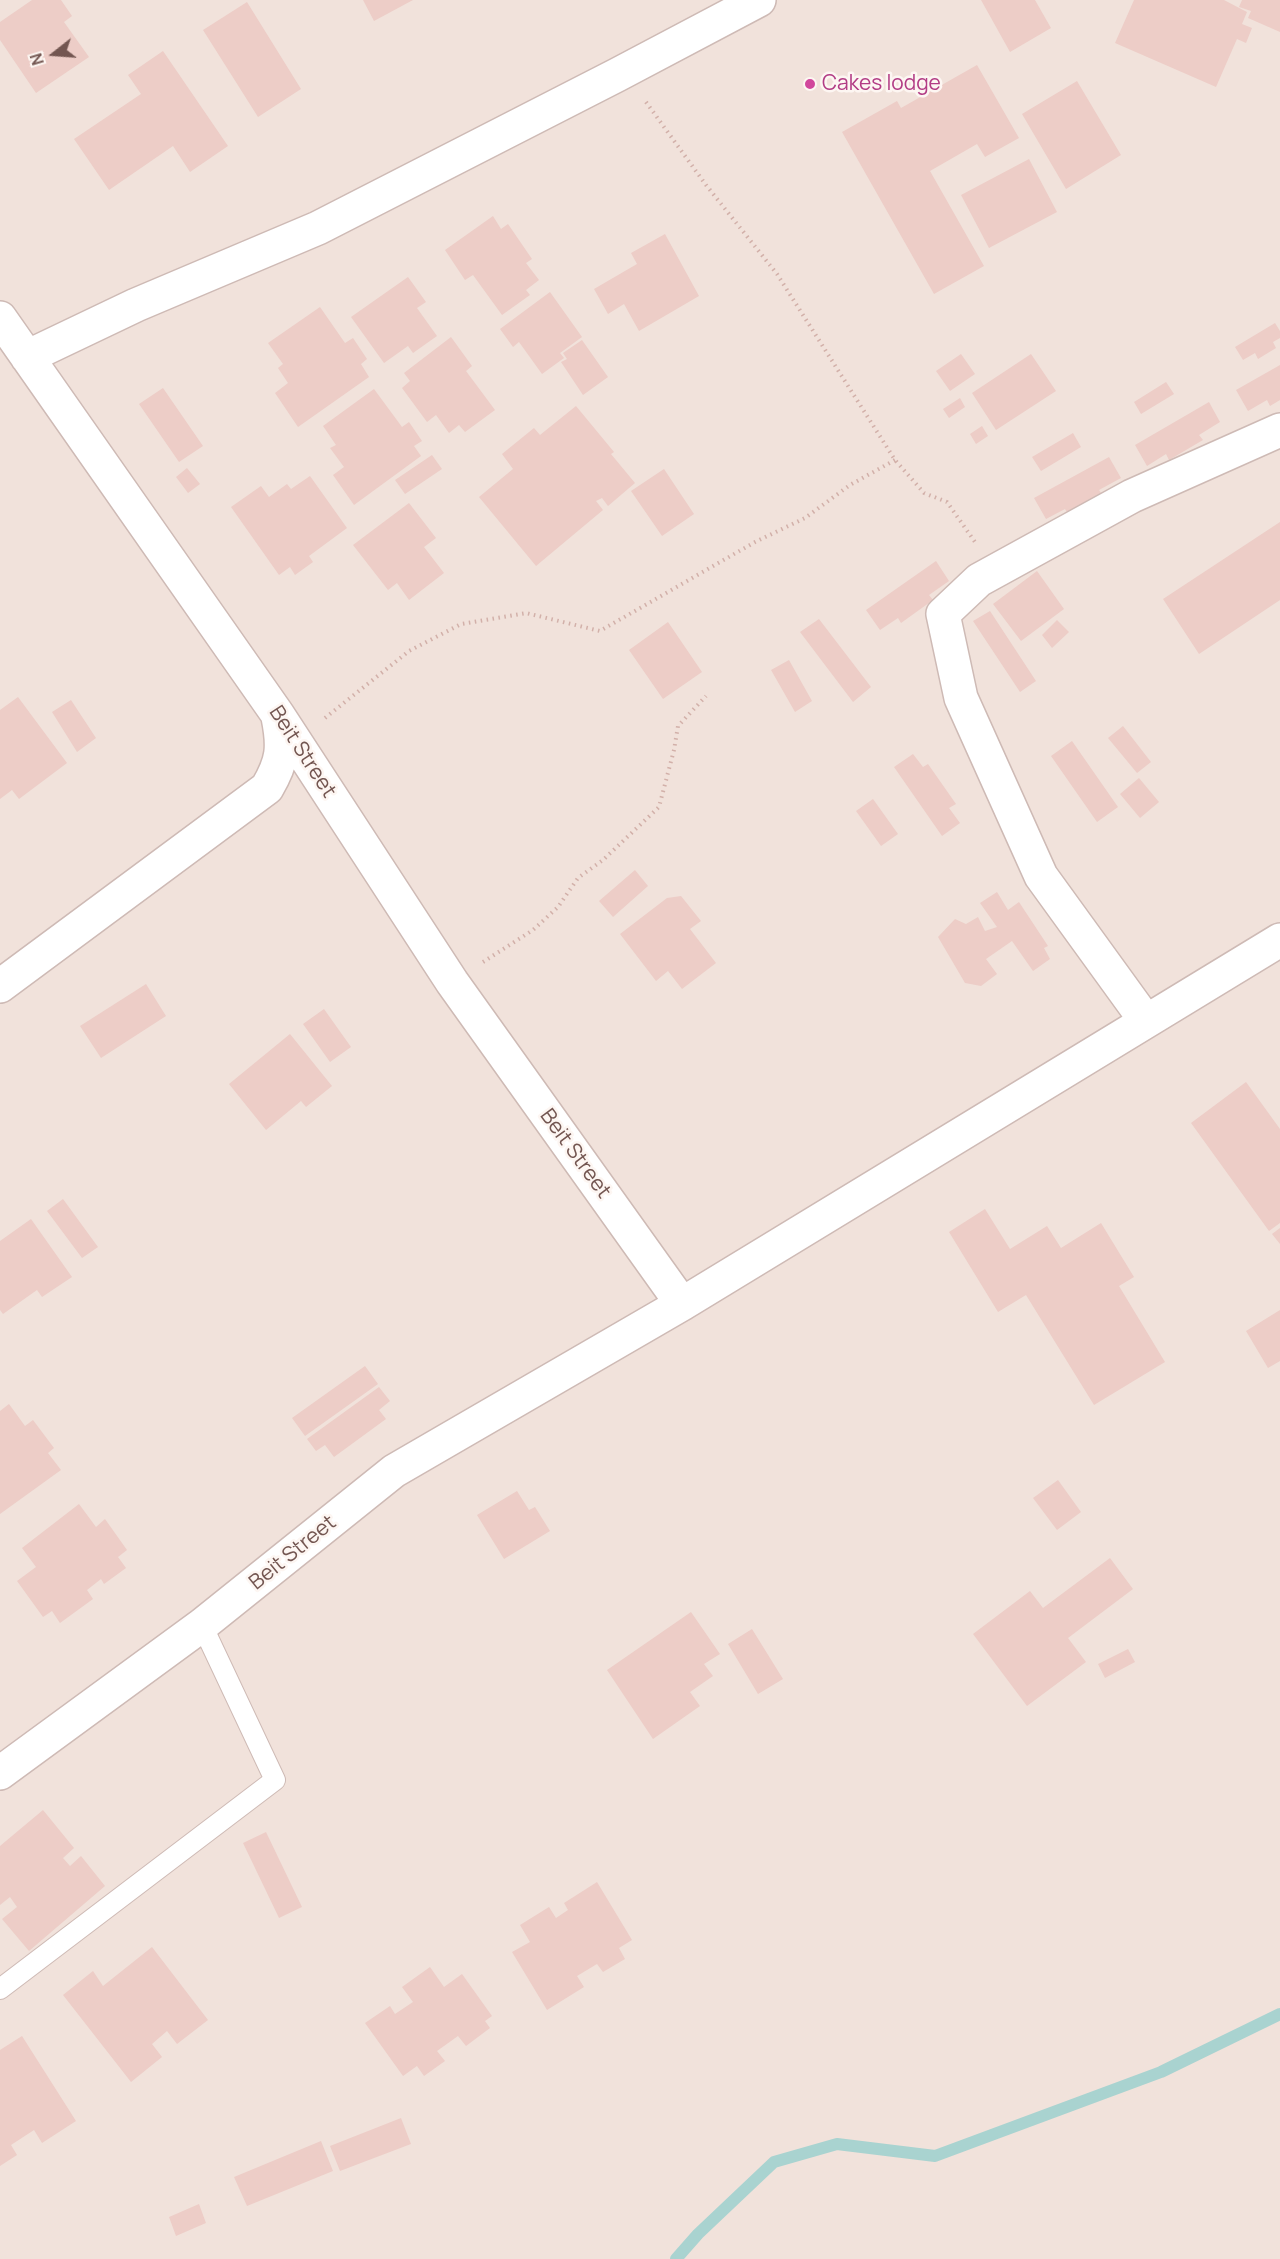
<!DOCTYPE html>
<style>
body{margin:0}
#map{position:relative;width:1280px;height:2259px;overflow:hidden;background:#faf1ec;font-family:Manrope,sans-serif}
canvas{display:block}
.north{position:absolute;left:24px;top:24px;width:60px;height:60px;-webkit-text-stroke:4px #fdf6f2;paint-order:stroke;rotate:253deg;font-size:16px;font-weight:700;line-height:24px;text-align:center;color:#735651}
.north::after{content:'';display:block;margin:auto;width:21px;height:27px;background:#735651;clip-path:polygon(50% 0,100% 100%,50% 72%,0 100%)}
</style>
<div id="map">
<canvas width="1280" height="2259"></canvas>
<div class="north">N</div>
</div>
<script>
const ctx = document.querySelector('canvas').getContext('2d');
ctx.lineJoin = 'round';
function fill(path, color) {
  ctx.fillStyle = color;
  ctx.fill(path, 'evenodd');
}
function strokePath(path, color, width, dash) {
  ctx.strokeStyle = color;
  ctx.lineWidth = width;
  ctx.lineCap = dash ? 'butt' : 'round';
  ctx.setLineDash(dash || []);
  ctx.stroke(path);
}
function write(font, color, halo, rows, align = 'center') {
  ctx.font = font + ' Manrope,sans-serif';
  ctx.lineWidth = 5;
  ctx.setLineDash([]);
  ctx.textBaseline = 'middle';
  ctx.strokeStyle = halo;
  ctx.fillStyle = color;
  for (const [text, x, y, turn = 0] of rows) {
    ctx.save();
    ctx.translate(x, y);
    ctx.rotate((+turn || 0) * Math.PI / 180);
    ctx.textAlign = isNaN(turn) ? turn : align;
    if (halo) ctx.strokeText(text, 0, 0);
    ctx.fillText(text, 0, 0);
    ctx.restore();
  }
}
const residential = new Path2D(`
 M0,0H1280V2259H0Z`);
const stream = new Path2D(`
 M676,2259L698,2234L774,2162L837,2144L935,2156L1161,2072L1280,2014`);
const building = new Path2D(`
 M32,0H61L72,16L64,22L89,57L36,93L0,40V22Z
 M363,0H413L374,21Z
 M981,0H1035L1051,28L1010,52Z
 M1134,0H1224L1247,12L1242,24L1252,28L1246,43L1237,39L1216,87L1115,43Z
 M1242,0H1280V32L1248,18L1251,11L1239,7Z
 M247,2L301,89L258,117L203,30Z
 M163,51L228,146L190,172L173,146L109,190L74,139L141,94L128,75Z
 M977,65L1019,138L985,157L977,144L930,171L984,266L934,294L842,132L897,101L901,108Z
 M1077,81L1121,155L1066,189L1022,114Z
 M1029,159L1057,212L989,248L961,195Z
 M493,216L501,229L508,224L532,259L526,263L539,280L526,290L530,295L502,315L473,275L465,280L445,250Z
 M665,234L699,296L639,331L624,304L608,314L594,289L637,264L631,253Z
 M408,277L426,302L417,308L437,336L413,353L408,346L384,363L351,317Z
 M550,292L582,337L560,353L564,358L542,374L519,342L513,347L500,329Z
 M320,307L345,343L353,338L367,359L361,364L369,377L298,427L275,393L288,383L278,368L283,364L268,343Z
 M1275,323L1280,331V338L1273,342L1276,348L1258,359L1255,353L1243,360L1235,347Z
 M451,337L472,366L466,371L495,410L465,432L459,425L449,433L436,415L427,422L402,388L410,381L404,373Z
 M582,340L608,377L583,395L561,362L567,359L563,353Z
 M961,354L975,374L950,391L936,371Z
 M1031,354L1056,391L996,430L972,393Z
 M1280,365V400L1270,406L1267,400L1248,411L1236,390Z
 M1166,382L1174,394L1141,414L1134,402Z
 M163,388L203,446L179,462L139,404Z
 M374,389L402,427L409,422L422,441L414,446L421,456L354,505L333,475L344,467L330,448L336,445L323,426Z
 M960,398L965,407L949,418L943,409Z
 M1209,402L1220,422L1199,435L1203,440L1169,460L1166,454L1147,466L1135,445Z
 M576,406L614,452L611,454L635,483L608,506L602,498L596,501L603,510L536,566L479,497L513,469L502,454L534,428L540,435Z
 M982,426L988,436L976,444L970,434Z
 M1073,433L1081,447L1041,471L1032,457Z
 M432,455L442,469L405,494L395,480Z
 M1109,457L1121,478L1099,490L1103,496L1069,515L1065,509L1046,519L1034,498Z
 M187,468L200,484L188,493L176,477Z
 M664,469L694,514L662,536L631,491Z
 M310,476L347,528L309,556L313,562L295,575L290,567L279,575L231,507L261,486L269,497L287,484L291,489Z
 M409,503L436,538L424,547L444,573L409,600L397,583L388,590L353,545Z
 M1280,522V600L1199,654L1163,599Z
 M936,561L949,581L929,595L933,600L901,623L898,618L880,630L866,610Z
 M1037,571L1064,609L1021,641L993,604Z
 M990,611L1036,681L1020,692L973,621Z
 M819,619L871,687L853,702L800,632Z
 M1057,620L1069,632L1052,648L1042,635Z
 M668,622L702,672L663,699L629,650Z
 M789,660L812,701L795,712L771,670Z
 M18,697L67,763L19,799L12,790L0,799V710Z
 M71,700L96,738L77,752L52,712Z
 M1123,726L1151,762L1137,773L1108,738Z
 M1072,741L1118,807L1097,822L1051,756Z
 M913,754L923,767L928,764L956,804L949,808L960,823L942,836L894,767Z
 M1139,778L1159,802L1140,818L1120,794Z
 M873,799L898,834L881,846L856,811Z
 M635,870L648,886L613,917L599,901Z
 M997,892L1008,910L1019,902L1048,946L1044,948L1050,959L1033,971L1012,941L986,959L997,974L981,986L965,983L938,937L955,919L966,924L978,917L985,931L997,927L980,903Z
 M681,896L701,921L690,929L716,963L682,989L668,971L656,981L620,934L667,898Z
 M146,984L166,1016L101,1058L80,1026Z
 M324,1009L351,1047L330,1062L303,1024Z
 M290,1034L332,1086L306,1107L301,1101L266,1130L229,1084Z
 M1246,1082L1280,1129V1223L1269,1231L1191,1123Z
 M63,1199L98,1247L82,1258L47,1211Z
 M985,1209L1010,1249L1047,1226L1061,1248L1101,1223L1134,1277L1119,1286L1165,1362L1094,1405L1026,1295L998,1312L949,1232Z
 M31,1219L72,1277L42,1297L37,1290L3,1314L0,1310V1241Z
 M1280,1228V1244L1272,1234Z
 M1280,1310V1361L1268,1368L1246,1331Z
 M365,1366L378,1384L305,1436L292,1418Z
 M379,1387L390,1401L379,1410L386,1419L334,1457L325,1445L316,1451L307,1439Z
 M9,1404L25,1426L33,1420L54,1448L48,1453L61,1470L0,1514V1411Z
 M1058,1480L1081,1512L1057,1530L1033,1498Z
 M517,1491L529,1510L535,1507L550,1531L504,1559L477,1515Z
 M79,1504L96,1527L105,1519L127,1550L118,1557L126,1568L104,1584L101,1579L87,1590L93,1599L60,1623L52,1611L43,1617L17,1581L36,1567L22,1548Z
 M1110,1558L1133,1589L1068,1638L1086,1662L1027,1706L973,1634L1030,1591L1043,1608Z
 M691,1612L720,1654L704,1664L713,1676L690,1692L700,1706L653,1739L607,1670Z
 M752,1629L783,1679L758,1694L728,1644Z
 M1128,1649L1135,1662L1105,1678L1098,1664Z
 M43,1810L74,1848L63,1858L70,1866L81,1856L105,1886L29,1951L2,1919L17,1907L10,1897L0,1905V1846Z
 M266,1832L302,1907L279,1918L243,1843Z
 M597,1882L632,1940L619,1948L625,1959L603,1972L597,1964L577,1976L584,1987L547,2010L512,1952L530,1942L520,1925L549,1907L556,1918L568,1910L564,1903Z
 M152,1947L208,2020L177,2044L167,2031L152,2044L162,2057L131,2082L63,1995L93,1971L103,1986Z
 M430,1967L444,1987L462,1974L492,2016L485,2021L490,2028L466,2046L458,2036L437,2051L445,2061L424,2076L417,2066L403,2076L365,2023L390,2006L395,2014L413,2002L402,1987Z
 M22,2036L76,2121L42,2143L34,2130L11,2145L17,2155L0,2166V2050Z
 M401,2118L411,2144L340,2171L330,2146Z
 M321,2141L333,2171L247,2206L234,2177Z
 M199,2204L206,2223L176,2236L169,2217Z`);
const path = new Path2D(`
 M646,102L706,185L777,274L895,460L924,493L947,502L975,542
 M325,718L409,651L461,624L526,613L600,631L755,542L805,518L850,485L895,460
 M483,962L533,930L558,907L578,878L603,860L659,807L674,750L678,726L706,696`);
const lane = new Path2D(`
 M0,1989L275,1780L202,1625`);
const street = new Path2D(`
 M0,318L278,715L452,982L682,1304
 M27,357L136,305L318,228L617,75L759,0
 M0,986L267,788C283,761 284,747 278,717
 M1146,1021L1041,876L961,698L943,614L979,580L1132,496L1280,430
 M0,1773L202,1625L394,1471L682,1304L1280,940`);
const markers = [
 [810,84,6,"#d1479c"]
];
const hotelNames = [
 ["Cakes lodge",822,84]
];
const streetNames = [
 ["Beit Street",302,752,57],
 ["Beit Street",575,1154,54],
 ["Beit Street",293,1553,-39]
];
fill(residential, '#f1e2db');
strokePath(stream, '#a9d3d0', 12);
fill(building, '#edcdc7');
strokePath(lane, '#cebab5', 22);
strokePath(street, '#cebab5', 36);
strokePath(path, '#d2b0a9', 4, [1.5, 4.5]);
strokePath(lane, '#fff', 20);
strokePath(street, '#fff', 33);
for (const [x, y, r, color] of markers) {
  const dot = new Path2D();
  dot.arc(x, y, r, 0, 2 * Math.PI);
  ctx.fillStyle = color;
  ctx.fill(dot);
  strokePath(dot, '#fdf6f2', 2);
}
write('21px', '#b23c85', '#fdf6f2', hotelNames, 'left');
write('21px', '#735651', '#fdf6f2', streetNames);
</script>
